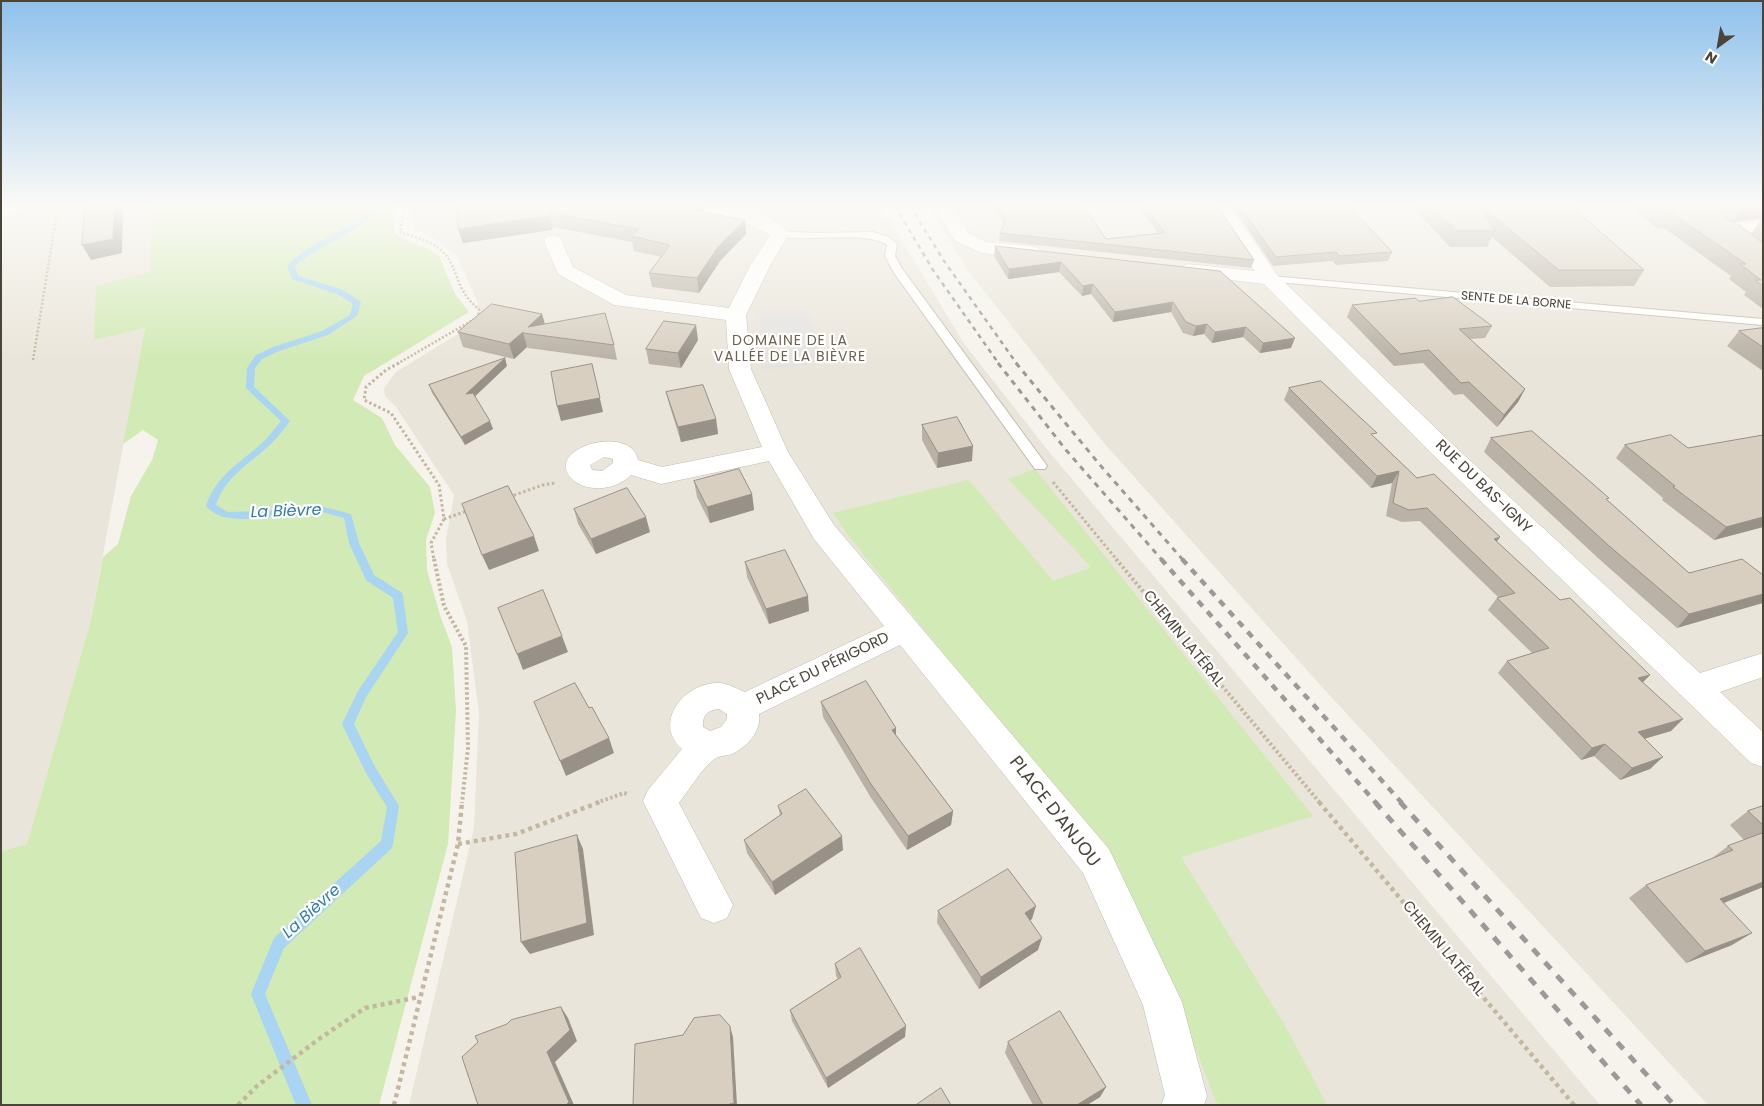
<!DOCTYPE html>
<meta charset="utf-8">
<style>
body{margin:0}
#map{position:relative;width:1764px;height:1106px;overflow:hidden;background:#f6f3ec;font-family:Poppins,sans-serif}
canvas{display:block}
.frame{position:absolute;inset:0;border:2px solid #4b4439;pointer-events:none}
.north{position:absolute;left:1694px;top:20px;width:50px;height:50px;-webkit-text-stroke:4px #fff;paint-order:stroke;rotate:212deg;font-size:14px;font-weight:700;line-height:20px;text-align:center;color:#4b4439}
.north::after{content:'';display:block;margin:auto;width:18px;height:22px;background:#4b4439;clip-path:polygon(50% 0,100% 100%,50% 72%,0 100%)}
</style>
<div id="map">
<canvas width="1764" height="1106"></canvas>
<div class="frame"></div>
<div class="north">N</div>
</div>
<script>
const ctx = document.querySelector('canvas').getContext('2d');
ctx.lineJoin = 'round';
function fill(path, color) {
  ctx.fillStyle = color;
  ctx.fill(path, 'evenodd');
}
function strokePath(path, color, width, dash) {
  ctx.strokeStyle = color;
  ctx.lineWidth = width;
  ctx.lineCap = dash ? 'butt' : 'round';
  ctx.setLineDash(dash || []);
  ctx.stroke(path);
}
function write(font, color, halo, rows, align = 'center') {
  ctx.font = font + ' Poppins,sans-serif';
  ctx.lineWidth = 4.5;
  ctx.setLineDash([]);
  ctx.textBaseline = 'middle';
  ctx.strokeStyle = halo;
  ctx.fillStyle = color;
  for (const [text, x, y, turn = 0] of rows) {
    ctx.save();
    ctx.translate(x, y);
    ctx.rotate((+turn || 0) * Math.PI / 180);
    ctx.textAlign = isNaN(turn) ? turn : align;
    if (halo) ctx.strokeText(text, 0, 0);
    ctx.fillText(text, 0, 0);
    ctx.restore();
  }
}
const residential = new Path2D(`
 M1,206H151L152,213L151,272L94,340L145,327L91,620L27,844L1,851Z
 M413,206H881L965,345L1050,453L1600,1105H409L474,828L479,714L467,621L447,564L446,539L454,495L396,407L385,396L384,388L396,372L481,320L477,301L457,256L435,239L415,229L410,213Z
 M929,206H1763V1105H1708L1322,687L1103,442L966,268Z`);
const green = new Path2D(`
 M151,206H393L395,233L408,241L427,248L439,256L455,294L469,312L364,376L353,400L382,418L395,445L430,487L435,513L426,540L427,570L441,618L452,647L456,711L448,844L379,1105H1V851L27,844L91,620L103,557L118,544L131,496L152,460L158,440L143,430L123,444L145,328L94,340L96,286L151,272Z
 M1035,469L1313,816L1181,857L1287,1029L1327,1105H1222L1216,1102L1166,971L1013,739L850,538L833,513L969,480L1053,581L1091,567L1008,479Z`);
const parking = new Path2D(`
 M758,310L809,311L822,363L762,371Z`);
const stream = new Path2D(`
 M376,206H382C359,233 322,243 295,266L298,276L343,290L360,301L361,303L357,316L328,335L279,351L262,359L255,368L254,387L290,421C283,431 274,442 264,450C245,467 224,479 216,505L228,512L266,511L320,506L351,514L359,543L374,575L402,593L403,596L408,633L366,697L354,724L374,765L399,806L393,844L392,848L284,948L265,994L312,1105H296L251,994L274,938L381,841L387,807L366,773L342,724L358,691L398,632L393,598L366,580L349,543L344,518C336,516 328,513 321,512C290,509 228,533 206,506C215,477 238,464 260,445C268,438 274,429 281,421L246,388L247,368L256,355L273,347L322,331L350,315L353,304L337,294L292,279L287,266C312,239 350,231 376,206Z`);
const pathFar3 = new Path2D(`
 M33,360L58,206
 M397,364L478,317L479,309C454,290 459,267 442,251C432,241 414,237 400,232L405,206`);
const pathFar2 = new Path2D(`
 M399,363L386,370L366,387L364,400L391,413L439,485L444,519L431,543L434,560
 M1053,482L1117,560
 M509,497L543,485L555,483
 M444,519L467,511`);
const pathFar1 = new Path2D(`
 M434,559L444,606L466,646L468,748L462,803
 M1116,559L1320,803
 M596,803L624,793L628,794`);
const path = new Path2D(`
 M1319,802L1574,1105
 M458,844L516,834L600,802
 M238,1105L257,1086L319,1039L365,1008L419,997
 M394,1105L458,844L462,802`);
const lane = new Path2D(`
 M780,231L815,233L873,232L889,237L897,244L895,256L903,270L1045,463L1047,466L1045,469H1035L894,273L885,256L887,245C865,230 806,243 776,236L775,234Z
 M1270,276L1763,319V325L1266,281L1265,279Z`);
const street = new Path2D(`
 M1,206H26L23,210L1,217Z
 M685,206C714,204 771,207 789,234L770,266L746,315L751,369L788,452L834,525L1109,849L1182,1002L1207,1096L1204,1105H1161L1165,1095L1143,1005L1083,873L900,645L759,714C762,731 746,748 732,754C726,756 717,756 713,760C701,770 689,790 679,803L733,905L727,918L714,923L701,918L643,801L648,790L682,749C652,722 685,682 719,683C727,683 737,689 745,692L884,626L814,539L769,461L661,484L631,475C622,484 608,489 595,488C587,488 576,484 571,478C544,446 633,424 638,460L662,467L762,447L729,369L726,320L614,305L558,274L544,241L546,237L553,235L560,237L573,267L626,295L729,308L750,266L770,235L744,222L688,210ZM604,457L613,459V463L602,471L592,470L590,465ZM719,709L727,714V719L721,727L710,731L703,727C702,715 708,710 719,709Z
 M933,206H951L969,233L986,242L1031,246L1038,248L1041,252L1038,256L1031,258L982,253L955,241Z
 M1212,206H1230L1277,275L1447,439L1700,673L1763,653V677L1720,692L1763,732V767L1751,763L1429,451L1264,284L1181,274L1178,270L1181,266L1188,264L1255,271Z
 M1763,219V230L1727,236L1720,234L1718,230L1720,226Z`);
const railFar3 = new Path2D(`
 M895,206L933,270L999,364
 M910,206L944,261L1017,364`);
const railFar2 = new Path2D(`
 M998,363L1066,450L1162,560
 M1016,363L1100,465L1183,560`);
const railFar1 = new Path2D(`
 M1161,559L1376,803
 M1182,559L1402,803`);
const rail = new Path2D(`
 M1375,802L1641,1105
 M1400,802L1674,1105`);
const wall = new Path2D(`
 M457,206H703L704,213L745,220L746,234L720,261L699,293L652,287L649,273L661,257L634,251L632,242L553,227L551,230L463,243Z
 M992,206H1083L1106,239L1158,233L1140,209L1141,206H1217L1254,260L1251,268L999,241L1000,233L1004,224Z
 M1232,206H1349L1392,252L1388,261L1336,265L1333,261L1273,266Z
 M1411,206H1571L1644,270L1634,286L1550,287L1492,237L1487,247H1450Z
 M1630,206H1763L1733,222L1727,218L1729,221L1751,234L1761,219H1763V309L1744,295L1746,292L1729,279L1731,276L1664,228L1658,229Z
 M995,246L1220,271L1291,348L1260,353L1243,337L1212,343L1204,334L1193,336L1183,333L1171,312L1113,322L1091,294L1082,296L1059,272L1008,279L994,256Z
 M1419,301L1492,326L1485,338L1470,339L1525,389L1518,402L1497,427L1463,394L1454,395L1423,363L1394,366L1347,317L1352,305Z
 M542,314L545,324L614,345L617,360L528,348L527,347L514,359L463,347L458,332Z
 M1763,328V371L1727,346L1739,331Z
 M698,340L681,368L649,364L646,349Z
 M507,366L475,396L493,429L465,445L432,393L429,385Z
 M1289,388L1375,438L1417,478L1497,542L1560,600L1650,675L1643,682L1671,731L1644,739L1650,769L1620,780L1594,756L1581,760L1498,673L1507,661L1532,653L1488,610L1497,598L1498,597L1420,521L1402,522L1386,516L1392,483L1371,488L1284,400Z
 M666,392L716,419L718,434L681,442L670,407Z
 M922,425L972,461L937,468L922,440Z
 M1491,438L1607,500L1689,573L1742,559L1677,628L1598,558L1484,452Z
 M1625,445L1688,448L1763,527L1714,540L1662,500L1663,498L1616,458Z
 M694,481L752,494L754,510L710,523L697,497Z
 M574,509L650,532L596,554L578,524Z
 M745,562L809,611L769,624L747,577Z
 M821,702L896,728V735L953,811L951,825L907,850L871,798L823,717Z
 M778,806L843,850L775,895L747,853L744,840L780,815Z
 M1763,806V887L1724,903L1732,945L1686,963L1629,898L1646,885L1711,859L1728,846L1744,840L1730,825L1748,811Z
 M938,911L1032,919L1030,920L1038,950L979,989L937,923Z
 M835,964L905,1037L828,1088L792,1021L790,1010L838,979L836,976Z
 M1008,1042L1106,1087L1100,1097L1087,1105H1033L1005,1053Z`);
const shadedWall = new Path2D(`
 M114,206H123L122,253L91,260L82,245Z
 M698,206H703L704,215L692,210Z
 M1756,206H1763V218L1733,222L1743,207Z
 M549,213L553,227L551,230L463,243L458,229Z
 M745,220L746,234L720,261L699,293L697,278L718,247Z
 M1061,262L1059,272L1008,279L1009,269Z
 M1093,284L1091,294L1082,296L1083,286Z
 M1173,302L1171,312L1113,322L1115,312Z
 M542,314L546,329L528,327Z
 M1207,324L1204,334L1193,336L1196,326Z
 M696,325L698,340L681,368L678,353Z
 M1246,327L1243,337L1212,343L1215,332Z
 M523,332L527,347L514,359L509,344Z
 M1295,338L1291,348L1260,353L1263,343Z
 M505,358L507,366L469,402L466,394Z
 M592,364L603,412L561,421L557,406Z
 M1525,389L1518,402L1497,427L1504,415Z
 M716,419L718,434L681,442L678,427Z
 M490,421L493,429L465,445L461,437Z
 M973,446L972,461L937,468L938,453Z
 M1399,471L1392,483L1371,488L1377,476Z
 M752,494L754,510L710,523L707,507Z
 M646,517L650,532L596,554L591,539Z
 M1763,517V527L1714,540L1726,527Z
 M534,536L539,551L489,570L482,555Z
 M1500,537L1492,549L1494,539Z
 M1763,594V603L1677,628L1689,614Z
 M808,596L809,611L769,624L766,609Z
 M562,636L568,652L523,670L517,654Z
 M1650,675L1638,687V678Z
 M1683,719L1671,731L1626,744L1638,732Z
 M896,728V742L892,730Z
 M609,738L614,753L566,776L560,761Z
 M1605,744L1594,756L1581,760L1592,748Z
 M1663,757L1650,769L1620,780L1632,768Z
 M953,811L951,825L907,850L908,836Z
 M577,835L583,849L594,935L530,954L521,942Z
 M842,836L843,850L775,895L772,882Z
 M1763,882V887L1701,912L1720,899Z
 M1036,906L1032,919L1022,926L1025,913Z
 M1752,933L1732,945L1686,963L1705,951Z
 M1042,938L1038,950L979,989L981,977Z
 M561,1007L568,1018L577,1041L555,1062L574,1105H566L547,1052Z
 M730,1026L733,1037L737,1105H734V1103Z
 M906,1026L905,1037L828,1088L826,1078Z
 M1106,1087L1100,1097L1087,1105H1077Z`);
const building = new Path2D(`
 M85,206H114L113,239L82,245Z
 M457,206H698L692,210L745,220L718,247L697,278L649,273L670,245L631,236L639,229L549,213L547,216L458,229Z
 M998,206H1083L1106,239L1165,233L1145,206H1217L1254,260L1000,233L1007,219Z
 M1240,206H1349L1392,252L1339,256L1336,252L1276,257Z
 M1433,206H1480L1495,231H1457Z
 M1482,206H1571L1644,270H1559Z
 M1657,206H1713L1726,216L1729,221L1736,223L1763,243V286L1755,280H1761L1740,264H1746L1673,214H1667Z
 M1740,206H1756L1743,207Z
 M995,246L1220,271L1295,338L1263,343L1246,327L1215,332L1207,324L1196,326L1186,322L1173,302L1115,312L1093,284L1083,286L1061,262L1009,269Z
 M1453,297L1492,326L1459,329L1525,389L1504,415L1469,382L1461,383L1429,350L1400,354L1352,305L1415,298L1419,301Z
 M492,304L542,314L528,327L605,313L614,345L523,333V332L509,344L458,332Z
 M664,321L696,325L678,353L646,349Z
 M1763,328V347L1739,331Z
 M505,358L466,394L473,393L490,421L461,437L429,385Z
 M592,364L600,398L557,406L551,372Z
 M1321,381L1377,433L1371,434L1417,478L1434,474L1500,537L1494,539L1560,600L1570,598L1650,675L1638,678L1683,719L1638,732L1663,757L1632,768L1605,744L1592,748L1507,661L1549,648L1497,598L1515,593L1427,508L1409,510L1393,503L1399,471L1377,476L1289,388Z
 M703,385L716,419L678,427L666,392Z
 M957,417L973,446L938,453L922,425Z
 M1532,431L1609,498L1606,499L1689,573L1742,559L1763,575V594L1689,614L1608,545L1491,438Z
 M1671,435L1688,448L1763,435V517L1726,527L1673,487L1675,486L1625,445Z
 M739,469L752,494L707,507L694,481Z
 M508,486L534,536L482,555L462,504Z
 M627,488L646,517L591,539L574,509Z
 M785,550L808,596L766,609L745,562Z
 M543,590L562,636L517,654L498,608Z
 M866,681L896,728L892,730L953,811L908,836L871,784L821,702Z
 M575,683L589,708L592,707L609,738L560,761L534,702Z
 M806,789L842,836L772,882L744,840L782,814L778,806Z
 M1763,806V825L1748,811Z
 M1763,833V882L1720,899L1752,933L1705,951L1646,885L1733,850L1728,846Z
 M577,835L587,923L521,942L515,853Z
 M1008,869L1036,906L1025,913L1042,938L981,977L938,911Z
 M860,948L906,1026L826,1078L790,1010L841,977L835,964Z
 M561,1007L570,1030L547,1052L569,1102L566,1105H478L462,1057L478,1042L475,1036L507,1024L511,1020Z
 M1060,1011L1106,1087L1077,1105H1043L1008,1042Z
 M720,1015L730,1026L734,1103L727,1105H633L635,1044L683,1035L694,1018Z
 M941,1088L951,1105H916Z`);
const farStreetnames = [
 ["SENTE DE LA BORNE",1516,301,5]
];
const farNeighbourhoodnames = [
 ["DOMAINE DE LA",790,341],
 ["VALLÉE DE LA BIÈVRE",790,357]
];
const streetNames = [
 ["RUE DU BAS-IGNY",1483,487,44],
 ["CHEMIN LATÉRAL",1183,639,51],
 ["PLACE DU PÉRIGORD",823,669,-26],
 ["CHEMIN LATÉRAL",1443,949,50]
];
const waterNames = [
 ["La Bièvre",286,512,-2],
 ["La Bièvre",312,912,-42]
];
const nearStreetnames = [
 ["PLACE D'ANJOU",1054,812,52]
];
fill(residential, '#eae5da');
fill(green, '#d2eab5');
fill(parking, '#e5e3e0');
fill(stream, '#a9d4f2');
strokePath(lane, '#c2bbae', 2);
strokePath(street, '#c2bbae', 1);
strokePath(pathFar3, '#c4b79f', 2.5, [2, 2]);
strokePath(pathFar2, '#c4b79f', 3, [2.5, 2.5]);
strokePath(pathFar1, '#c4b79f', 4, [2.5, 2.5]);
strokePath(path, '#c4b79f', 4.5, [4, 4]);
fill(lane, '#fff');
fill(street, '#fff');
strokePath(railFar3, '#9a9a9a', 2.5, [4.5, 4.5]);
strokePath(railFar2, '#9a9a9a', 3, [5.5, 5.5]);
strokePath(railFar1, '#9a9a9a', 4.5, [7, 7]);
strokePath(rail, '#9a9a9a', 5, [9, 9]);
fill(wall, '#bab2a6');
fill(shadedWall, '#979187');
fill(building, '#d8cfc1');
strokePath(building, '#979187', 1);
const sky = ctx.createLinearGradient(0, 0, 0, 361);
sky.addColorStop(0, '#8fc1ec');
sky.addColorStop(0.57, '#fbfaf6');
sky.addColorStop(1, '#fbfaf600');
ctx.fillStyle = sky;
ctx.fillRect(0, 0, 1764, 361);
write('12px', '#4b4439', '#fff', farStreetnames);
ctx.letterSpacing = '1px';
write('14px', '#6e6250', '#fff', farNeighbourhoodnames);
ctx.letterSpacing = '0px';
write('15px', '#4b4439', '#fff', streetNames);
write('italic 16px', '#2e7ab2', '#fff', waterNames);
write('18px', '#4b4439', '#fff', nearStreetnames);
</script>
